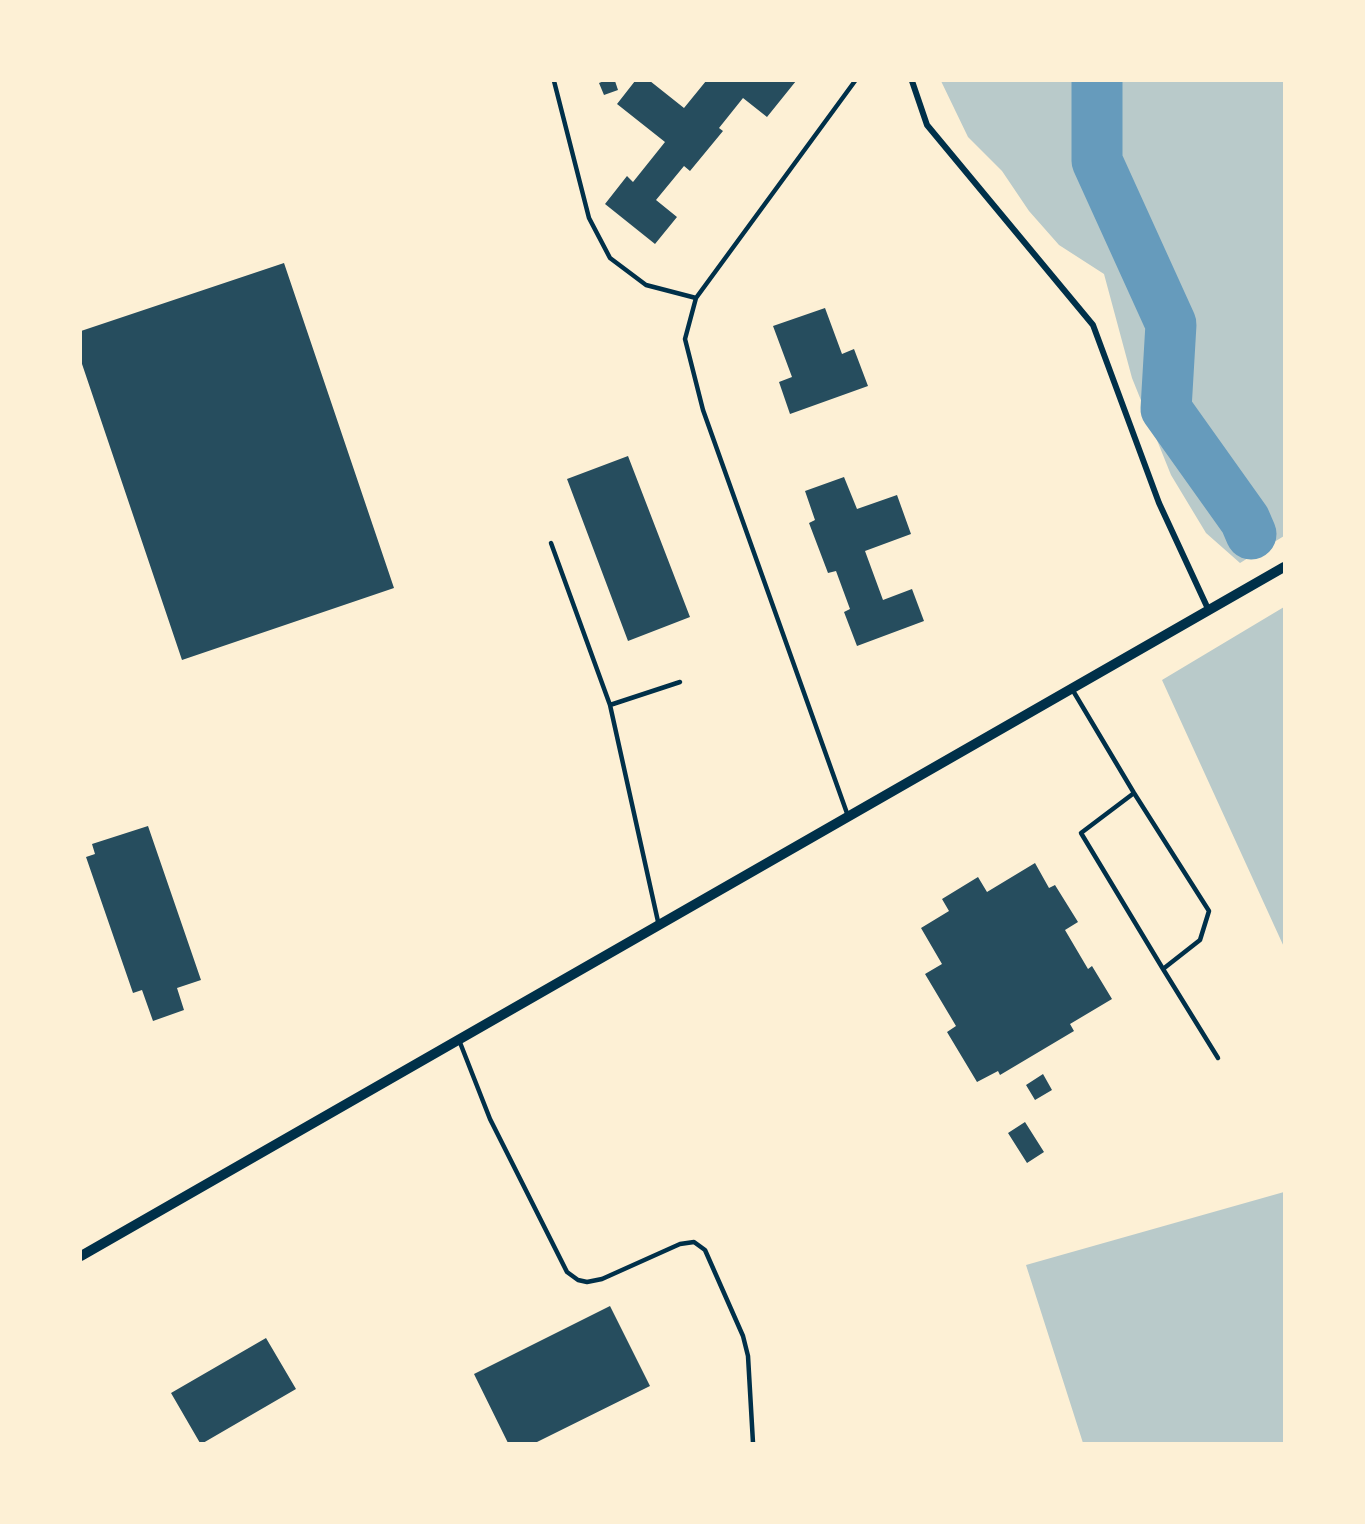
<!DOCTYPE html>
<style>
body{margin:0}
#map{position:relative;width:1365px;height:1524px;overflow:hidden;background:#fdf0d5;font-family:"Varela Round",sans-serif}
canvas{display:block}
.frame{position:absolute;inset:0;border:82px solid #fdf0d5;pointer-events:none}
</style>
<div id="map">
<canvas width="1365" height="1524"></canvas>
<div class="frame"></div>
</div>
<script>
const ctx = document.querySelector('canvas').getContext('2d');
ctx.lineJoin = 'round';
function fill(path, color) {
  ctx.fillStyle = color;
  ctx.fill(path, 'evenodd');
}
function strokePath(path, color, width, dash) {
  ctx.strokeStyle = color;
  ctx.lineWidth = width;
  ctx.lineCap = dash ? 'butt' : 'round';
  ctx.setLineDash(dash || []);
  ctx.stroke(path);
}
const green = new Path2D(`
 M941,81H1284V536L1240,563L1206,533L1171,475L1132,378L1104,274L1059,245L1029,211L1002,171L968,137Z
 M1284,607V947L1162,680Z
 M1284,1192V1443H1083L1026,1265Z`);
const river = new Path2D(`
 M1097,81V161L1171,324L1166,409L1245,520L1251,534`);
const building = new Path2D(`
 M604,81H615L618,90L604,95L599,83Z
 M635,81H650L684,108L706,81H796L767,117L743,98L719,128L723,131L690,171L684,166L656,200L677,217L655,244L605,204L627,176L633,182L665,142L617,104Z
 M284,263L394,588L182,660L81,361V331Z
 M825,308L842,354L854,349L868,386L790,414L779,382L792,377L773,326Z
 M628,456L690,617L628,641L567,479Z
 M844,477L857,509L897,495L911,534L865,551L883,600L912,589L924,621L857,646L844,612L850,609L836,571L828,573L809,523L815,520L805,491Z
 M148,826L201,980L177,988L184,1010L153,1021L142,990L133,993L86,857L95,854L92,844Z
 M1035,863L1049,888L1055,885L1078,922L1065,930L1088,969L1092,966L1112,999L1070,1024L1074,1031L1000,1075L998,1071L977,1082L947,1032L956,1026L925,974L942,964L921,928L949,911L942,899L978,877L987,892Z
 M1043,1074L1052,1090L1035,1100L1026,1085Z
 M1025,1122L1044,1152L1027,1163L1008,1133Z
 M610,1306L650,1386L535,1443H508L474,1374Z
 M266,1338L296,1389L203,1443H200L171,1393Z`);
const service = new Path2D(`
 M554,81L589,218L610,258L646,285L696,298
 M551,543L610,705
 M1072,689L1134,793L1209,911L1200,940L1163,969L1218,1058
 M1134,793L1081,833L1163,969
 M848,816L703,410L685,339L696,298L855,81
 M659,926L610,705L680,682
 M459,1040L490,1119L567,1272L578,1280L587,1282L602,1279L680,1244L694,1242L705,1250L743,1336L748,1356L753,1443`);
const minor = new Path2D(`
 M912,81L927,125L1093,325L1159,503L1209,611`);
const tertiary = new Path2D(`
 M81,1256L1284,567`);
fill(green, '#b9caca');
strokePath(river, '#669bbc', 51);
fill(building, '#264d5e');
strokePath(service, '#003049', 4.5);
strokePath(minor, '#003049', 6);
strokePath(tertiary, '#003049', 10);
</script>
